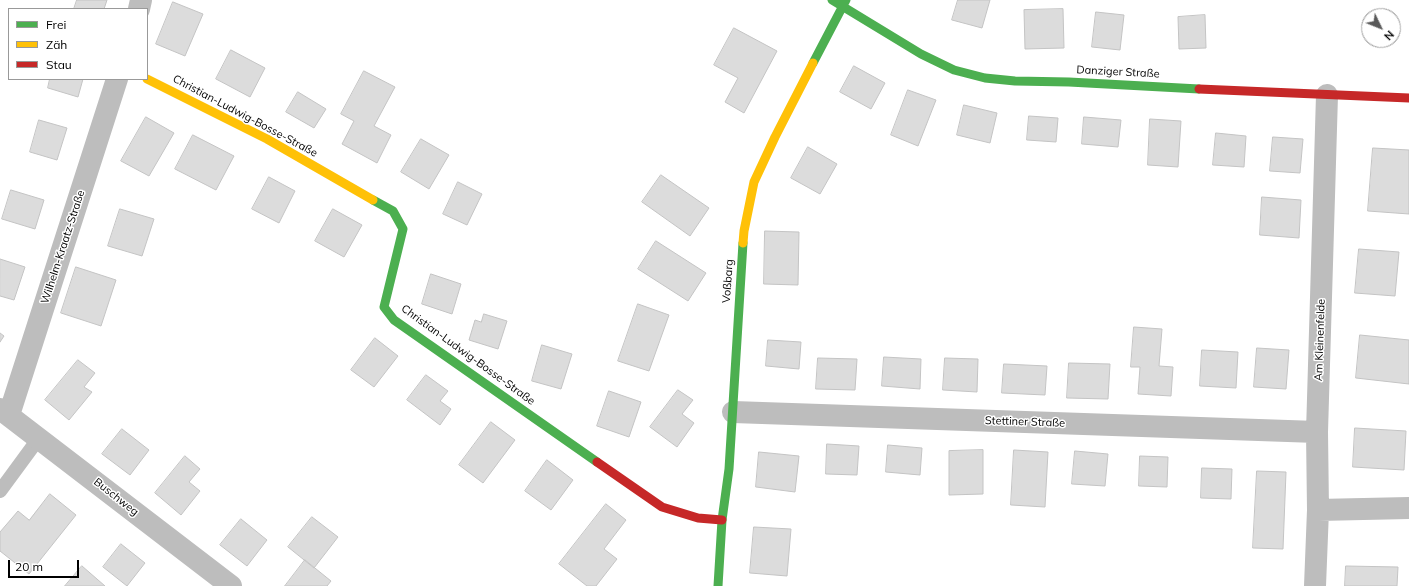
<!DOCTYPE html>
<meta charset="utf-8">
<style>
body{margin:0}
#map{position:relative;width:1409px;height:586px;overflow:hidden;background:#fff;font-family:Mulish,sans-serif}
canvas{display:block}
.legend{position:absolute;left:8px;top:8px;width:140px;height:72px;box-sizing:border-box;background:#fff;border:1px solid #999;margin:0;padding:5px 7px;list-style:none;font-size:12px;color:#000}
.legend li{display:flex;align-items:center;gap:8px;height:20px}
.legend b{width:20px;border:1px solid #999}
.north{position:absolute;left:1361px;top:8px;width:40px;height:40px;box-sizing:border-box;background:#fff;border:1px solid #999;border-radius:50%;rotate:133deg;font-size:11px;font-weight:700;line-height:16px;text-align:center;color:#000}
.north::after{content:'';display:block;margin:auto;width:14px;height:18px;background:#595959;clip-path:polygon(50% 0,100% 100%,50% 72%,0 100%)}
.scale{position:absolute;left:8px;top:560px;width:71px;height:18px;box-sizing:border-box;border:2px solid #000;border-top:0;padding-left:5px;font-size:12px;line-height:14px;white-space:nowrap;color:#000;-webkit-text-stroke:3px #fff;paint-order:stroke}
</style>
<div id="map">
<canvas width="1409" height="586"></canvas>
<ul class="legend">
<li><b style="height:5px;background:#4caf50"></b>Frei</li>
<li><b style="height:5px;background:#ffc107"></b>Zäh</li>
<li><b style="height:5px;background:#c62828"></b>Stau</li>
</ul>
<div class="north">N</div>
<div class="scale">20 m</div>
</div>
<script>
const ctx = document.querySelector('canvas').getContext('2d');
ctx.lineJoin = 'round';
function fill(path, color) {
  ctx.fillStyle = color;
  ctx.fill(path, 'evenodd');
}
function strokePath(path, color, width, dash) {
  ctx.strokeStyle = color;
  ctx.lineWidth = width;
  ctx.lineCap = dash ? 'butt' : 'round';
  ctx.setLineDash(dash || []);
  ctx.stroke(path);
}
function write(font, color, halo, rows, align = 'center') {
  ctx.font = font + ' Mulish,sans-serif';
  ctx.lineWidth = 3;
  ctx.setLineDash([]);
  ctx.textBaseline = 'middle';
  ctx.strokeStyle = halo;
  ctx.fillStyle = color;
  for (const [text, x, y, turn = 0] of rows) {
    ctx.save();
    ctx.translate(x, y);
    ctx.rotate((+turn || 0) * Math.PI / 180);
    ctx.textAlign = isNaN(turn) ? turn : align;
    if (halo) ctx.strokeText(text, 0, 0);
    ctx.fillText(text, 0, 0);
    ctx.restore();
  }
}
const building = new Path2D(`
 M77,0H107L104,9H74Z
 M958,0H990L982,28L952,20Z
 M173,2L203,14L185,56L156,44Z
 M1063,9L1064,48L1025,49L1024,10Z
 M1096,12L1124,15L1120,50L1092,47Z
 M1205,15L1206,48L1179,49L1178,17Z
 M734,28L777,51L744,113L725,102L738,78L714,65Z
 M231,50L265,68L250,97L216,79Z
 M854,66L885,83L871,109L840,92Z
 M364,71L395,87L374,126L391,135L377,163L342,144L354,121L341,114Z
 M50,79H83L78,97L48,88Z
 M908,90L936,100L918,146L891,135Z
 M298,92L326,109L314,128L286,112Z
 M964,105L997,113L990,143L957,135Z
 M1029,116L1058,118L1056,142L1027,140Z
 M146,117L174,133L149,176L121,161Z
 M1084,117L1121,120L1118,147L1082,144Z
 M1150,119L1181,121L1178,167L1148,165Z
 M39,120L67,128L57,160L30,152Z
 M1216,133L1246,136L1244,167L1213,165Z
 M193,135L234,156L216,190L175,169Z
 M1273,137L1303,139L1300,173L1270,171Z
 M421,139L449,155L429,189L401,172Z
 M808,147L837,164L820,194L791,178Z
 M1373,148L1409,150V214L1368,211Z
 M661,175L709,208L690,236L642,202Z
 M269,177L295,191L279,223L252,209Z
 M458,182L482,194L467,225L443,214Z
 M11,190L44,200L35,229L2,219Z
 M1262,197L1301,200L1299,238L1260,235Z
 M120,209L154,219L142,256L108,246Z
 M333,209L362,225L344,257L315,241Z
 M765,231L799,232L798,285L764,284Z
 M656,241L706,273L688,301L638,269Z
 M1359,249L1399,252L1395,296L1355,293Z
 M0,259L25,267L14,300L0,296Z
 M76,267L116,280L101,326L61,313Z
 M431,274L461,284L452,314L422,304Z
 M638,304L669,315L649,371L618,361Z
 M484,314L507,321L498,349L469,340L475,320L481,322Z
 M1134,327L1162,329L1159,366L1173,367L1171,396L1138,394L1140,367H1131Z
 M0,333L4,336L0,342Z
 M1360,335L1409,340V384L1356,378Z
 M375,338L398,356L374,387L351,370Z
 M768,340L801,342L799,369L766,366Z
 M542,345L572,354L561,389L532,381Z
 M1257,348L1289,350L1286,389L1254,387Z
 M1202,350L1238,352L1236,388L1200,386Z
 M884,357L921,359L920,389L882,386Z
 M818,358L857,359L855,390L816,389Z
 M945,358L978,359L977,392L943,390Z
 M78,360L95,373L84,387L92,392L69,420L45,400Z
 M1069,363L1110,364L1108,399L1067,398Z
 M1004,364L1047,366L1045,395L1002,393Z
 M426,375L448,391L440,401L451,409L440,425L407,400Z
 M678,390L693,400L682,414L694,423L677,447L650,427Z
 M609,391L641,402L629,437L597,426Z
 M491,422L515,440L483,483L459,465Z
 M1355,428L1406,431L1404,470L1353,467Z
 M122,429L149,450L130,475L102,454Z
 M827,444L859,446L857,475L826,474Z
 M888,445L922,448L920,475L886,472Z
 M983,450V494L949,495V451Z
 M1014,450L1048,452L1045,507L1011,505Z
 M1075,451L1108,454L1105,486L1072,484Z
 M759,452L799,456L795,492L756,487Z
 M185,456L200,469L189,482L200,491L181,515L155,493Z
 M1140,456L1168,457L1167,487L1139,486Z
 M547,460L573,480L551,510L525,491Z
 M1202,468L1232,469L1231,499L1201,498Z
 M1257,471L1286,472L1283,549L1253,548Z
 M50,494L76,515L29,574L0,551V532L18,511L29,520Z
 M606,504L626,520L604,549L617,559L596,586H587L559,564Z
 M312,517L338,537L314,568L288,547Z
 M241,519L267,540L247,566L220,545Z
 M754,527L791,529L787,576L750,573Z
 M121,544L145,563L127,586L103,567Z
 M305,560L331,581L327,586H285Z
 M82,566L105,586H65Z
 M1346,566L1398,567L1397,586H1345Z`);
const lane = new Path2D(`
 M0,491L39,438`);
const street = new Path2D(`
 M139,9L141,0
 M0,409L231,586
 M733,412L1317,432
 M9,415L117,79
 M1318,510L1409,508
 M1315,586L1318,510L1317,432L1327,95`);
const fast = new Path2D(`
 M832,0L921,54L954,70L985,78L1015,81L1069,82L1199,89
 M813,63L846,0
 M373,200L393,211L403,229L384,307L394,320L597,462
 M718,586L722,520L729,469L743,243`);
const slow = new Path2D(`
 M147,79L267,139L373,200
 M743,243L744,231L754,182L775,137L813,63`);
const jam = new Path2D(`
 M1199,89L1409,98
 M597,462L662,507L698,518L722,520`);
const streetNames = [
 ["Danziger Straße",1118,72,3],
 ["Christian-Ludwig-Bosse-Straße",245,116,28],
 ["Wilhelm-Kraatz-Straße",63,247,-72],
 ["Voßbarg",728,281,-86],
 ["Am Kleinenfelde",1320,340,-88],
 ["Christian-Ludwig-Bosse-Straße",468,355,36],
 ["Stettiner Straße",1025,422,2],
 ["Buschweg",116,497,38]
];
fill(building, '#dcdcdc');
strokePath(building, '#c4c4c4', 1);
strokePath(lane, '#bdbdbd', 14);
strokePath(street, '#bdbdbd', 22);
strokePath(fast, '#4caf50', 9);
strokePath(slow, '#ffc107', 9);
strokePath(jam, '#c62828', 9);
write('11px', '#000', '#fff', streetNames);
</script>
